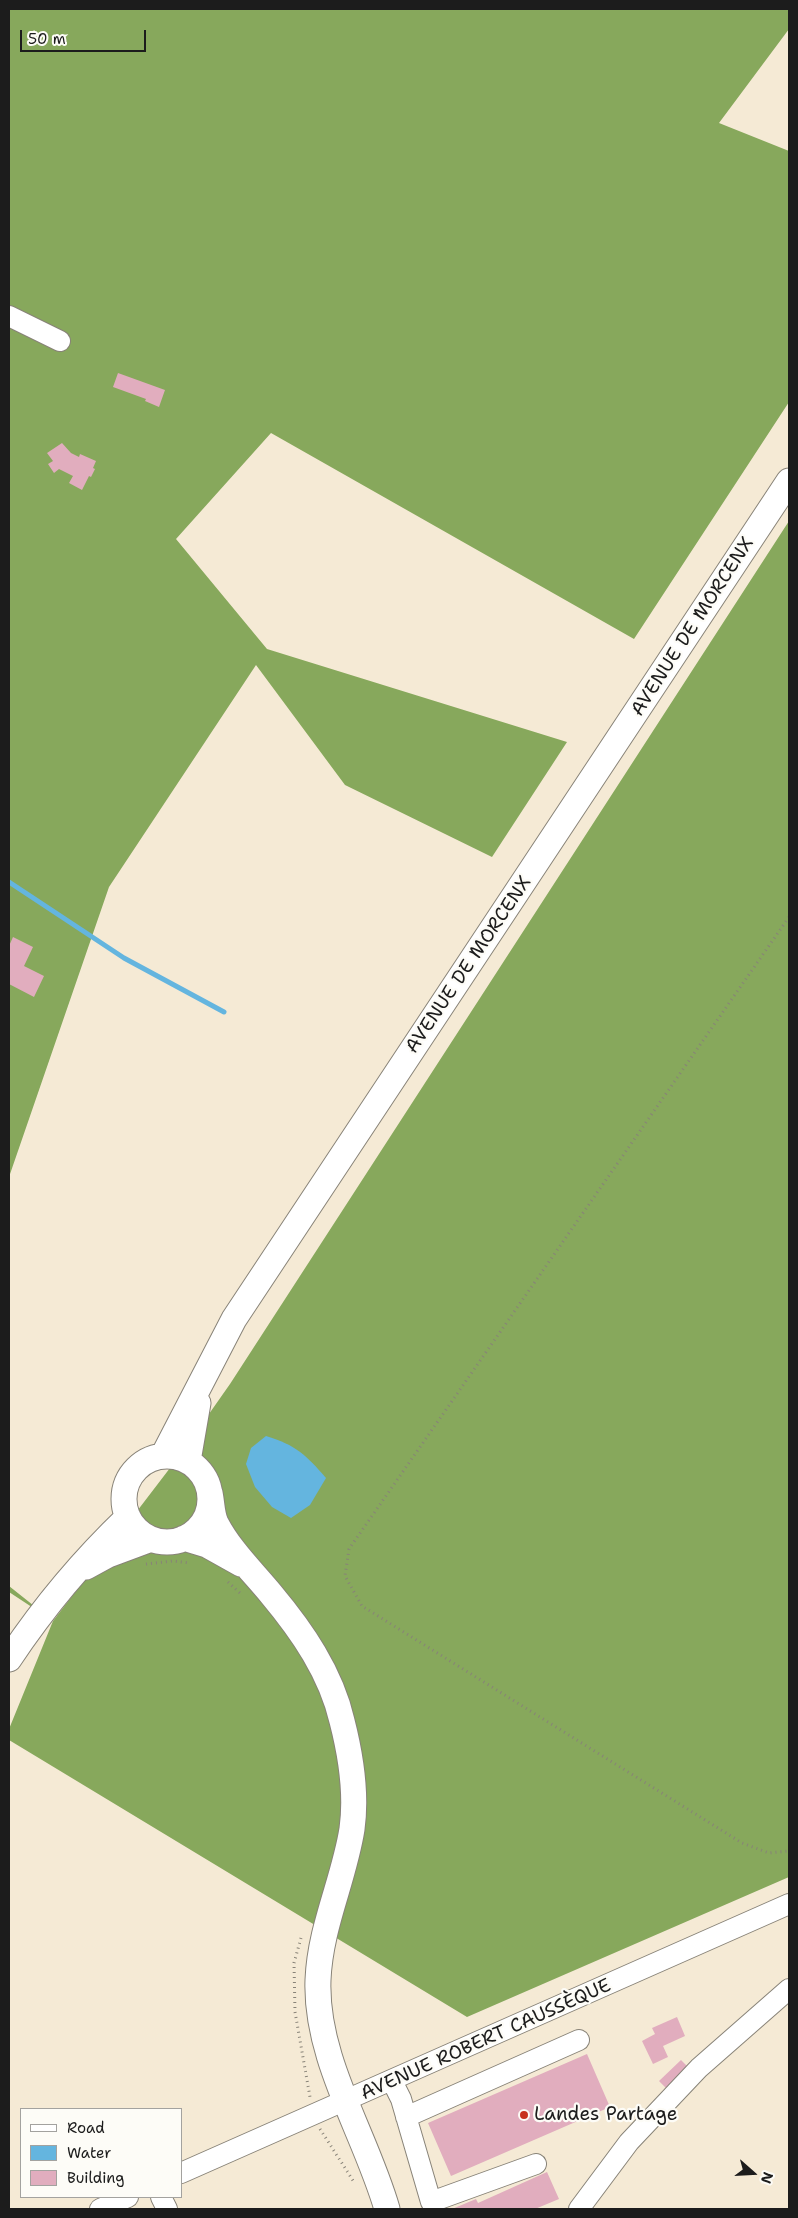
<!DOCTYPE html>
<meta charset="utf-8">
<style>
body{margin:0}
#map{position:relative;width:798px;height:2218px;overflow:hidden;background:#f5ead5;font-family:"Shantell Sans",sans-serif}
canvas{display:block}
.frame{position:absolute;inset:0;border:10px solid #1c1c1c;pointer-events:none}
.legend{position:absolute;left:20px;top:2108px;width:162px;height:90px;box-sizing:border-box;background:#fdfcf7;border:1px solid #a3a29f;margin:0;padding:6px 9px;list-style:none;font-size:15px;color:#1c1c1c}
.legend li{display:flex;align-items:center;gap:10px;height:25px}
.legend b{width:25px;border:1px solid #a3a29f}
.north{position:absolute;left:728px;top:2148px;width:50px;height:50px;-webkit-text-stroke:4px #fdfcf7;paint-order:stroke;rotate:109deg;font-size:14px;font-weight:700;line-height:20px;text-align:center;color:#1c1c1c}
.north::after{content:'';display:block;margin:auto;width:18px;height:22px;background:#1c1c1c;clip-path:polygon(50% 0,100% 100%,50% 72%,0 100%)}
.scale{position:absolute;left:20px;top:30px;width:126px;height:22px;box-sizing:border-box;border:2px solid #1c1c1c;border-top:0;padding-left:6px;font-size:15px;line-height:18px;white-space:nowrap;color:#1c1c1c;-webkit-text-stroke:4px #fdfcf7;paint-order:stroke}
</style>
<div id="map">
<canvas width="798" height="2218"></canvas>
<div class="frame"></div>
<ul class="legend">
<li><b style="height:6px;background:#fff"></b>Road</li>
<li><b style="height:14px;background:#64b5df"></b>Water</li>
<li><b style="height:14px;background:#e1adbe"></b>Building</li>
</ul>
<div class="north">N</div>
<div class="scale">50 m</div>
</div>
<script>
const ctx = document.querySelector('canvas').getContext('2d');
ctx.lineJoin = 'round';
function fill(path, color) {
  ctx.fillStyle = color;
  ctx.fill(path, 'evenodd');
}
function strokePath(path, color, width, dash) {
  ctx.strokeStyle = color;
  ctx.lineWidth = width;
  ctx.lineCap = dash ? 'butt' : 'round';
  ctx.setLineDash(dash || []);
  ctx.stroke(path);
}
function write(font, color, halo, rows, align = 'center') {
  ctx.font = font + ' "Shantell Sans",sans-serif';
  ctx.lineWidth = 4.5;
  ctx.setLineDash([]);
  ctx.textBaseline = 'middle';
  ctx.strokeStyle = halo;
  ctx.fillStyle = color;
  for (const [text, x, y, turn = 0] of rows) {
    ctx.save();
    ctx.translate(x, y);
    ctx.rotate((+turn || 0) * Math.PI / 180);
    ctx.textAlign = isNaN(turn) ? turn : align;
    if (halo) ctx.strokeText(text, 0, 0);
    ctx.fillText(text, 0, 0);
    ctx.restore();
  }
}
const forest = new Path2D(`
 M9,9H789V29L719,123L789,151V402L634,639L271,433L176,539L267,649L567,742L492,857L345,785L256,665L109,887L9,1177Z
 M789,521V1877L467,2017L9,1740V1729L53,1621L9,1592V1586L53,1621L183,1451L230,1384Z`);
const water = new Path2D(`
 M266,1436C296,1445 306,1455 326,1478L310,1505L291,1518L272,1507L255,1487L246,1464L251,1448Z`);
const stream = new Path2D(`
 M9,882L124,958L224,1012`);
const building = new Path2D(`
 M118,373L165,390L159,407L145,401L146,399L113,387Z
 M62,443L71,453L79,457L80,454L96,461L93,468L95,469L91,477L89,476L82,490L69,483L73,476L59,469L54,473L48,464L53,461L47,453Z
 M13,937L33,947L24,966L44,976L34,997L9,984V946Z
 M677,2017L685,2036L663,2046L668,2057L653,2064L642,2041L655,2034L652,2028Z
 M587,2054L610,2107L451,2176L428,2123Z
 M681,2060L688,2067L666,2088L659,2081Z
 M547,2172L559,2199L535,2209H452L476,2199L478,2203Z`);
const path = new Path2D(`
 M789,917L349,1549L345,1576L362,1606L742,1843L769,1853L789,1851
 M146,1564L173,1561L190,1563
 M228,1582L240,1593
 M301,1938L294,1963L295,2012L310,2097
 M320,2129L354,2182`);
const minor = new Path2D(`
 M9,316L60,341
 M392,2081L401,2099L431,2202L536,2164
 M406,2117L579,2040
 M181,2173L789,1904
 M161,2197L167,2209
 M100,2209L128,2197
 M579,2209L629,2142L699,2068L789,1989`);
const major = new Path2D(`
 M163,1456L234,1319L789,481
 M124 1499a43 43 0 1 1 86 0a43 43 0 1 1-86 0Z
 M188,1461L198,1403
 M210,1493C212,1502 212,1515 216,1523C230,1550 252,1571 271,1594C302,1631 331,1673 342,1721C351,1756 357,1793 352,1829C344,1880 320,1927 318,1980C315,2059 366,2135 387,2209
 M184,1538L207,1545L241,1564
 M86,1567L108,1555L151,1539
 M9,1659C43,1608 83,1560 128,1517`);
const markers = [
 [524,2115,5,"#c8321e"]
];
const streetNames = [
 ["AVENUE DE MORCENX",693,627,-57],
 ["AVENUE DE MORCENX",469,965,-56],
 ["AVENUE ROBERT CAUSSÈQUE",486,2040,-24]
];
const poiNames = [
 ["Landes Partage",534,2115]
];
fill(forest, '#87a85c');
fill(water, '#64b5df');
strokePath(stream, '#64b5df', 5);
fill(building, '#e1adbe');
strokePath(minor, '#888378', 22);
strokePath(major, '#888378', 27);
strokePath(path, '#888378', 3, [1, 4]);
strokePath(minor, '#fff', 20);
strokePath(major, '#fff', 25);
for (const [x, y, r, color] of markers) {
  const dot = new Path2D();
  dot.arc(x, y, r, 0, 2 * Math.PI);
  ctx.fillStyle = color;
  ctx.fill(dot);
  strokePath(dot, '#fdfcf7', 2);
}
write('19px', '#1c1c1c', '#fdfcf7', streetNames);
write('19px', '#1c1c1c', '#fdfcf7', poiNames, 'left');
</script>
